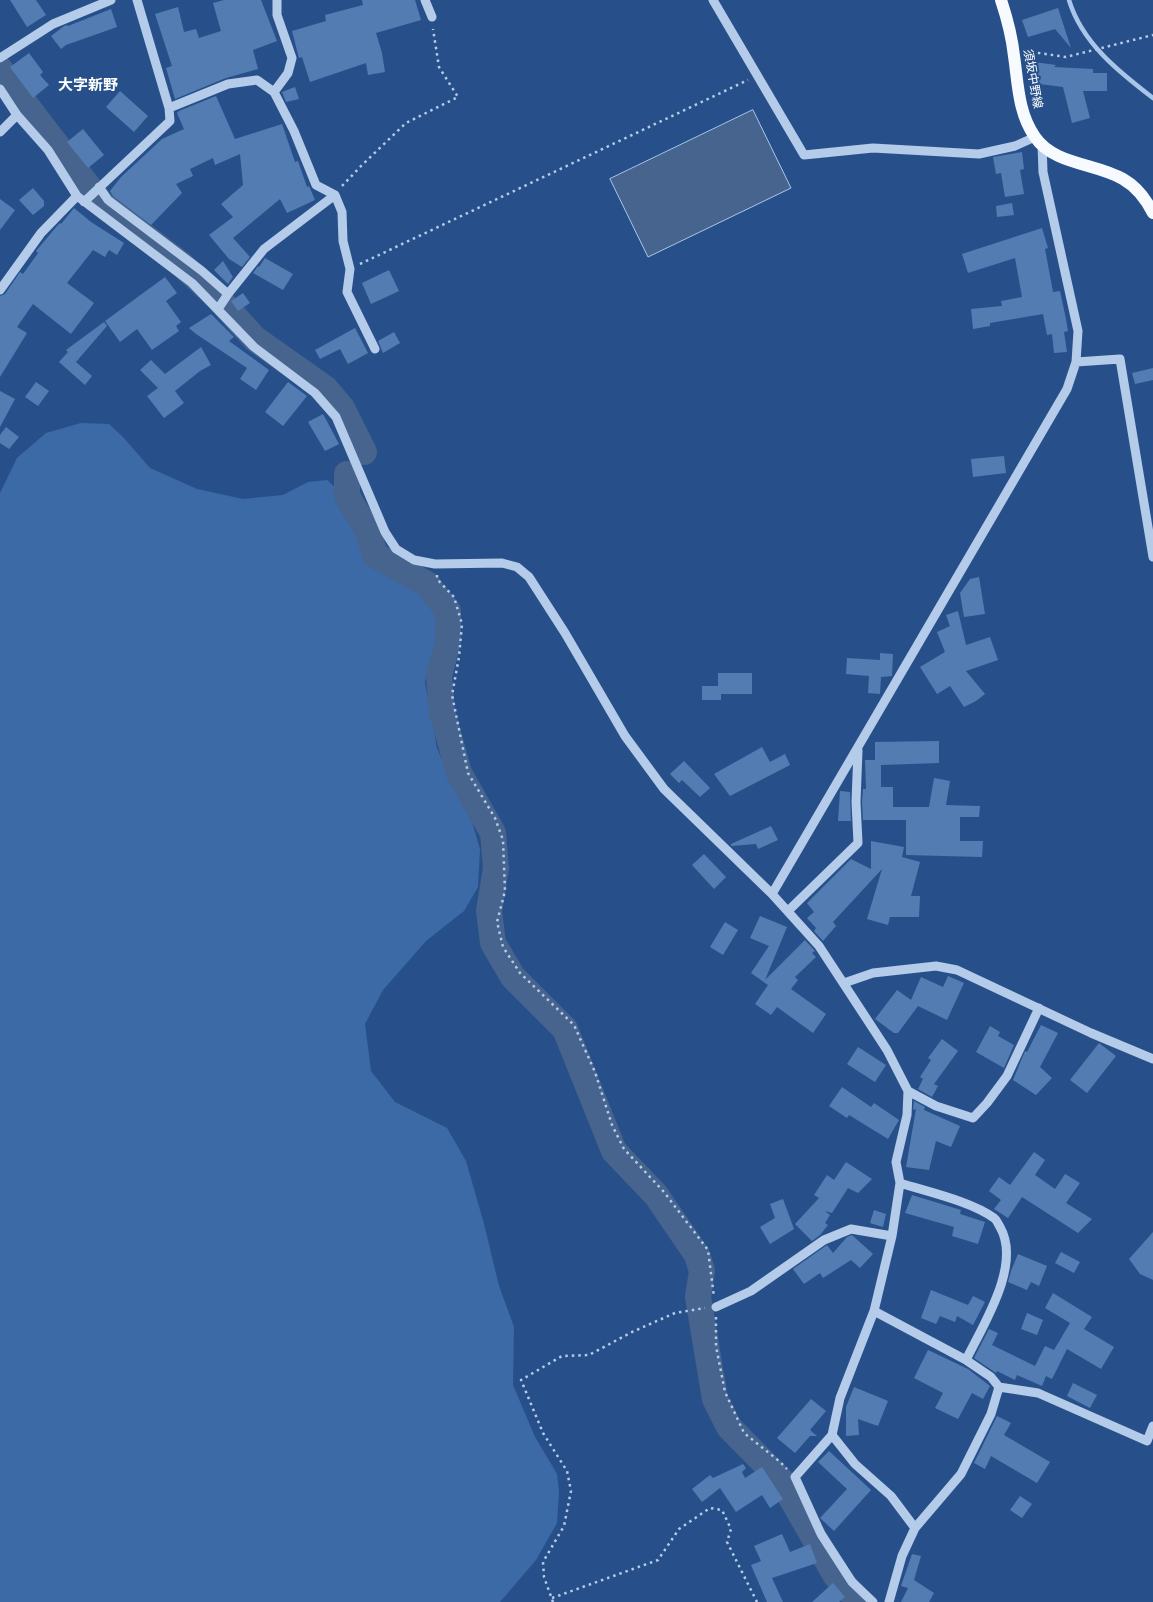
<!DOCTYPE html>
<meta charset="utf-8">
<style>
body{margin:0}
canvas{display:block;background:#27508a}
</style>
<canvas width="1153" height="1602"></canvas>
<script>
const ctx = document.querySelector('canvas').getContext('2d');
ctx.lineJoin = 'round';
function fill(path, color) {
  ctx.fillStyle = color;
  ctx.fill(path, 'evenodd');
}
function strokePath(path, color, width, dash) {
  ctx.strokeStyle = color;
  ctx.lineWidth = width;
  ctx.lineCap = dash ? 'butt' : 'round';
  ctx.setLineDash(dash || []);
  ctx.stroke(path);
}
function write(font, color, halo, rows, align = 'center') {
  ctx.font = font + ' Poppins,"Noto Sans JP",sans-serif';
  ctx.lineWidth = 4;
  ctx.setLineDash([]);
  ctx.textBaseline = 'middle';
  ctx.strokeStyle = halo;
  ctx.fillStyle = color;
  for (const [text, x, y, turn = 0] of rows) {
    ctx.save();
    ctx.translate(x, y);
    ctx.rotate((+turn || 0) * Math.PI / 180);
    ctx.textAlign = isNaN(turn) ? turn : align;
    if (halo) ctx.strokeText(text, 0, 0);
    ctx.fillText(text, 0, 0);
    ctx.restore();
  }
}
const green = new Path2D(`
 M81,423L109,424L123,437L150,468L197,489L243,499L283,495L308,482L327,480L340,492L351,520L361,537L367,558L421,593L439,612L438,639L425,682L437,748L456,792L472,822L480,849L478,887L464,911L426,941L383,990L365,1024L371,1071L395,1102L447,1128L466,1161L484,1224L499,1286L514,1327L513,1385L535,1437L557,1474L559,1491L557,1523L536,1560L500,1602H0V493L17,458L46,433Z`);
const water = new Path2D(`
 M753,110L791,188L648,257L610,179Z`);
const stream = new Path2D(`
 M1069,0C1082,43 1119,72 1153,98`);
const river = new Path2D(`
 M0,69L6,79L101,203L181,264L216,296L255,339L326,389L342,408L364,452
 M347,474V496L369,533L375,555L427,584L448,611V641L439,676L442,712L459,773L493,833L496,868L489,911L493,943L513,977L565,1029L614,1151L656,1195L697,1255L702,1271L698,1297L715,1399L729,1427L781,1480L836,1576L860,1602`);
const building = new Path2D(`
 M10,0H36L46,15L27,27Z
 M224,0H261L277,41L253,50L258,69L226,78L175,99L166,68L172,66L155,14L178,7L184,32L196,29L199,38L221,31L213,3Z
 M362,0H415L421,20L376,33L382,53L385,72L368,75L366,63L310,82L302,57L299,58L292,31L326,21L325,15L363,5Z
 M1058,8L1071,48L1055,29L1028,37L1022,20Z
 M111,9L117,27L66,45L61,49L51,36L64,26L67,25L68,26Z
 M29,53L43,72L40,75L49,85L33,98L10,67Z
 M1034,62L1056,65L1054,67L1093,69V73H1107V91H1083L1090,118L1072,123L1063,87L1031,83Z
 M295,87L299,99L286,102L282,92Z
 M120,91L148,116L134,132L106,107Z
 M216,96L235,139L282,124L295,162L298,161L307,187L309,186L315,200L287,213L280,199L233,238L250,257L242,267L229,259L209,235L233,217L221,204L243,185L240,154L215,165L213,158L190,169L193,176L176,184L182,193L151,225L113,196L110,191L121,177L162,139L184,129L177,113L179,111Z
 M83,129L104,155L88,168L67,142Z
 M1022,152L1024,169L1020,170L1024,194L1005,197L1001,173L996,174L993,157Z
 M33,188L44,201V206L33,215L19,200Z
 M0,199L15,210L0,230Z
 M1012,203L1014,215L997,217L996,206Z
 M74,208L91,222L124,243L117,255L109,250L105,257L93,250L67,283L94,303L71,334L33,304L17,327L27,333L0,377V296L5,294L20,272L23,274L38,253L36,251L57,226L60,223L61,224Z
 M1042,228L1048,248L1045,249L1053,292L1060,291L1066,319L1068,331L1064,332L1067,352L1054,353L1052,334L1047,335L1043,314L990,323V326L973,329L971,309L1002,306L1001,301L1022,297L1015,258L968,273L962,254Z
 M265,258L293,274L283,290L253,273L258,266L259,267Z
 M223,261L233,277L228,284L214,270Z
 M389,270L399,291L371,304L362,283Z
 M165,277L177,293L166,301L181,322L176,326L179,331L152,350L137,329L120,342L105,321Z
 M243,293L250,303L238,311L231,301Z
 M211,314L234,337L229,341L269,370L256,390L240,379L247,368L196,334L189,328Z
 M104,322L107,326L76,362L92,376L85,385L59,362L68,352L66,350Z
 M355,328L368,353L348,364L340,349L320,359L315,350Z
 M394,332L400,343L383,353L378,341Z
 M201,347L211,365L200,371L175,391L184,403L164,418L147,396L158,388L140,370L151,360L165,374Z
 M1153,368V380L1135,384L1132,373Z
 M36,382L49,391L38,406L25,397Z
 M288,382L307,396L283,426L265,412Z
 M0,391L15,399L0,427Z
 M323,414L339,444L325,451L308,422Z
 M6,427L19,437L9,449L0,443V435Z
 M1004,456L1006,473L973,477L971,459Z
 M979,577L985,614L964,617L960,593L970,579Z
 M958,611L966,645L990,637L998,660L966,671L985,694L976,701L964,707L950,686L937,694L920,667L945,652L937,632L950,626L946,615Z
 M880,653L893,654L892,676L881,677L880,694L868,693L869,676L846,674L847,658L880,660Z
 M718,673H752V694H721V700H702V686H718Z
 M939,741V763L881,765V787H893V807H929L934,778L950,781L946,805L980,806L979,817H960V841H983L982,857L906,855V820H863L862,802L863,789H866L865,760H875V742Z
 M762,747L770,762L785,754L790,765L730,796L714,774Z
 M684,761L710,788L700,797L682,780L679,783L670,774Z
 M840,791L850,792L851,821H838Z
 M771,826L778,840L758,849L756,844L731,846V844Z
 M871,841L904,847L902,857L920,862L911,896H920L919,917H890L888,925L867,919L882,869L833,922L836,926L823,941L814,931L816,928L807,918L814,912L807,903L851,859L871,869Z
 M704,854L726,877L714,889L692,865Z
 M760,916L787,927L765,980L805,940L815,951L812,953L816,957L795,977L798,980L791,989L826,1014L813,1033L777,1007L771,1015L755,1004L768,985L751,973L769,946L750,938Z
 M725,922L738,930L723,955L710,947Z
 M948,976L964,983L947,1020L918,1006L898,1033H894L875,1019L897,990L911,1000L921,977L943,987Z
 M1041,1025L1058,1033L1040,1067L1052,1078L1036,1095L1013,1080L1025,1051L1027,1052Z
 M990,1026L1000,1032L998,1036L1014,1045L1004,1068L976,1052Z
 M942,1039L958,1051L934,1084L938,1086L932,1097L918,1089L923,1079L920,1077L931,1060L928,1058Z
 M1099,1043L1116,1056L1087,1093L1070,1080Z
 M858,1047L886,1065L875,1082L847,1064Z
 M842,1087L871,1107L874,1103L899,1120L888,1139L849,1115L847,1118L829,1106Z
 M914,1101L925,1107L924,1110L960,1126L951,1147L936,1141L929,1170L906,1167L916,1109L913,1110Z
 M1034,1152L1045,1160L1035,1175L1055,1189L1065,1174L1080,1183L1066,1203L1092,1219L1078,1233L1022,1197L1008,1218L994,1209L1001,1200L989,1191L999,1177L1010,1185Z
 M846,1162L872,1179L858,1193L848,1188L832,1213L825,1211L830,1215L825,1223L828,1225L820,1235L812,1241L795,1224L819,1198L814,1195L827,1175L834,1180Z
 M912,1195L961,1210L960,1214L985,1222L978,1244L952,1236L954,1227L905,1213Z
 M783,1199L794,1229L770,1244L760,1227L775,1218L770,1204Z
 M874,1210L886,1214L883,1227L870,1223Z
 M1153,1232V1280L1140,1274L1129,1259Z
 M852,1235L873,1254L860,1268L851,1260L823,1278L820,1273L804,1284L793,1269L827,1245L833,1253L847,1237Z
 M1061,1252L1080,1262L1074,1273L1055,1263Z
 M1018,1254L1047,1266L1039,1286L1031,1282L1027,1290L1008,1282L1011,1271Z
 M931,1290L968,1305L973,1296L985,1302L973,1325L957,1316L955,1322L940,1316L936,1324L921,1318Z
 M1053,1293L1092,1317L1084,1329L1114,1347L1101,1369L1067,1349L1052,1379L1046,1376L1042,1386L1017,1375L1015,1380L997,1371L996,1373L974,1358L989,1329L998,1333L992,1345L1035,1366L1045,1346L1054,1350L1070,1323L1045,1308Z
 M1027,1313L1043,1320L1037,1335L1021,1329Z
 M928,1350L968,1369L990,1386L983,1399L972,1393L958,1419L935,1408L943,1393L914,1378Z
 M1073,1383L1097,1395L1090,1408L1067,1396Z
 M854,1387L888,1401L878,1426L858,1419L859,1435L846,1436V1407Z
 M811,1399L826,1411L810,1430L817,1436H810L795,1453L777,1438Z
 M997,1416L1011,1423L1004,1435L1050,1462L1037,1483L991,1456L985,1469L974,1463Z
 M829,1451L871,1490L834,1531L820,1518L847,1489L818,1462Z
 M743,1464L746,1468L742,1472L745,1478L762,1467L783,1499L770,1508L762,1495L736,1512L720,1488L702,1502L692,1489L710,1475L713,1478Z
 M1020,1496L1032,1504L1022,1518L1010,1510Z
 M782,1534L790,1552L810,1544L817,1563L772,1578L783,1602H767L751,1565L761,1561L754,1546Z
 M912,1554L921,1556L914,1580L934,1593L929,1602H901L908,1588L901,1586Z
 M833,1583L845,1597L839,1602H812Z`);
const path = new Path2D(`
 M1025,51L1066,57L1153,35
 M342,186L362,165L406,123L458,97L439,67L433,29
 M360,264L748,80
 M437,575V579L454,597L462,624L459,657L452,695L468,773L495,818L503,840L505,891L497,922L503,947L520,973L574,1025L595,1072L612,1125L624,1149L664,1192L708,1250L714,1297
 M716,1317V1346L725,1392L744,1433L779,1461L787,1469
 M552,1598L658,1560L679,1529L710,1508L722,1510L731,1529L727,1542L757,1602
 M553,1602L544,1577L543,1562L564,1526L571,1491L567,1471L543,1433L521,1380L562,1356L589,1355L632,1332L675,1313L705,1308`);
const minor = new Path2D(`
 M137,0L169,108L228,84L257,80L274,92L294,131L316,185L335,195L342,212L343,241L350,269L347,292L375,349
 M425,0L432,17
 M713,0L804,155L873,148L979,154L1015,146L1035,137
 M0,58L53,24L111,0
 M0,89L17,115L0,132
 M274,92L288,73L292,58L277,15V0
 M17,115L48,150L77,196L192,283L254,347L315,393L336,417L385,532L396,549L414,560L435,564L502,563L517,567L529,577L565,633L625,736L664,789L772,894L819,946L887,1050L908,1091L907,1115L896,1162L900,1183L892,1236L874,1311L840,1398L832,1435L855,1464L891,1496L915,1528L902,1556L889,1602
 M99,187L108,200L202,271L228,294
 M84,202L170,121L169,108
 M0,290L41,233L77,196
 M218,309L228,294L264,249L335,195
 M1076,362L1120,359L1153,557
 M772,894L1067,389L1076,362L1078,331L1043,172L1042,144
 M788,911L858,843L856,802L858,750
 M844,983L873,973L936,966L957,970L1091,1033L1153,1059
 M908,1091L936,1106L973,1118L987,1103L1007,1076L1039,1008
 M900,1183C928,1192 970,1201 994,1218C997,1220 998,1224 1000,1227C1022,1265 983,1325 966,1360L991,1377L999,1387L1038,1393L1147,1441L1153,1426
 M716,1307L751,1291L824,1240L851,1229L892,1236
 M874,1311L966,1360
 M832,1435L795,1477L821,1534L852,1582L873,1602
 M915,1528L961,1474L991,1414L999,1387`);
const major = new Path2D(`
 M1001,0C1007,18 1012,37 1014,56C1018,83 1018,113 1035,137C1054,165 1096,163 1123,179C1137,187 1146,199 1153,213`);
const streetNames = [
 ["須坂中野線",1032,79,80]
];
const quarterNames = [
 ["大字新野",88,86]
];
fill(green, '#3b6aa6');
fill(water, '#46648d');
strokePath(water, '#a9c6ea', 1);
strokePath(stream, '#a9c6ea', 4.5);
strokePath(river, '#46648d', 26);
fill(building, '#537cb2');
strokePath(path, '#b4cbe9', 2.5, [2.5, 4]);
strokePath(minor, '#b4cbe9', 9);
strokePath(major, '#f7fafe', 12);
write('12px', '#fff', '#27508a', streetNames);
write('bold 15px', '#fff', '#27508a', quarterNames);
</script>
